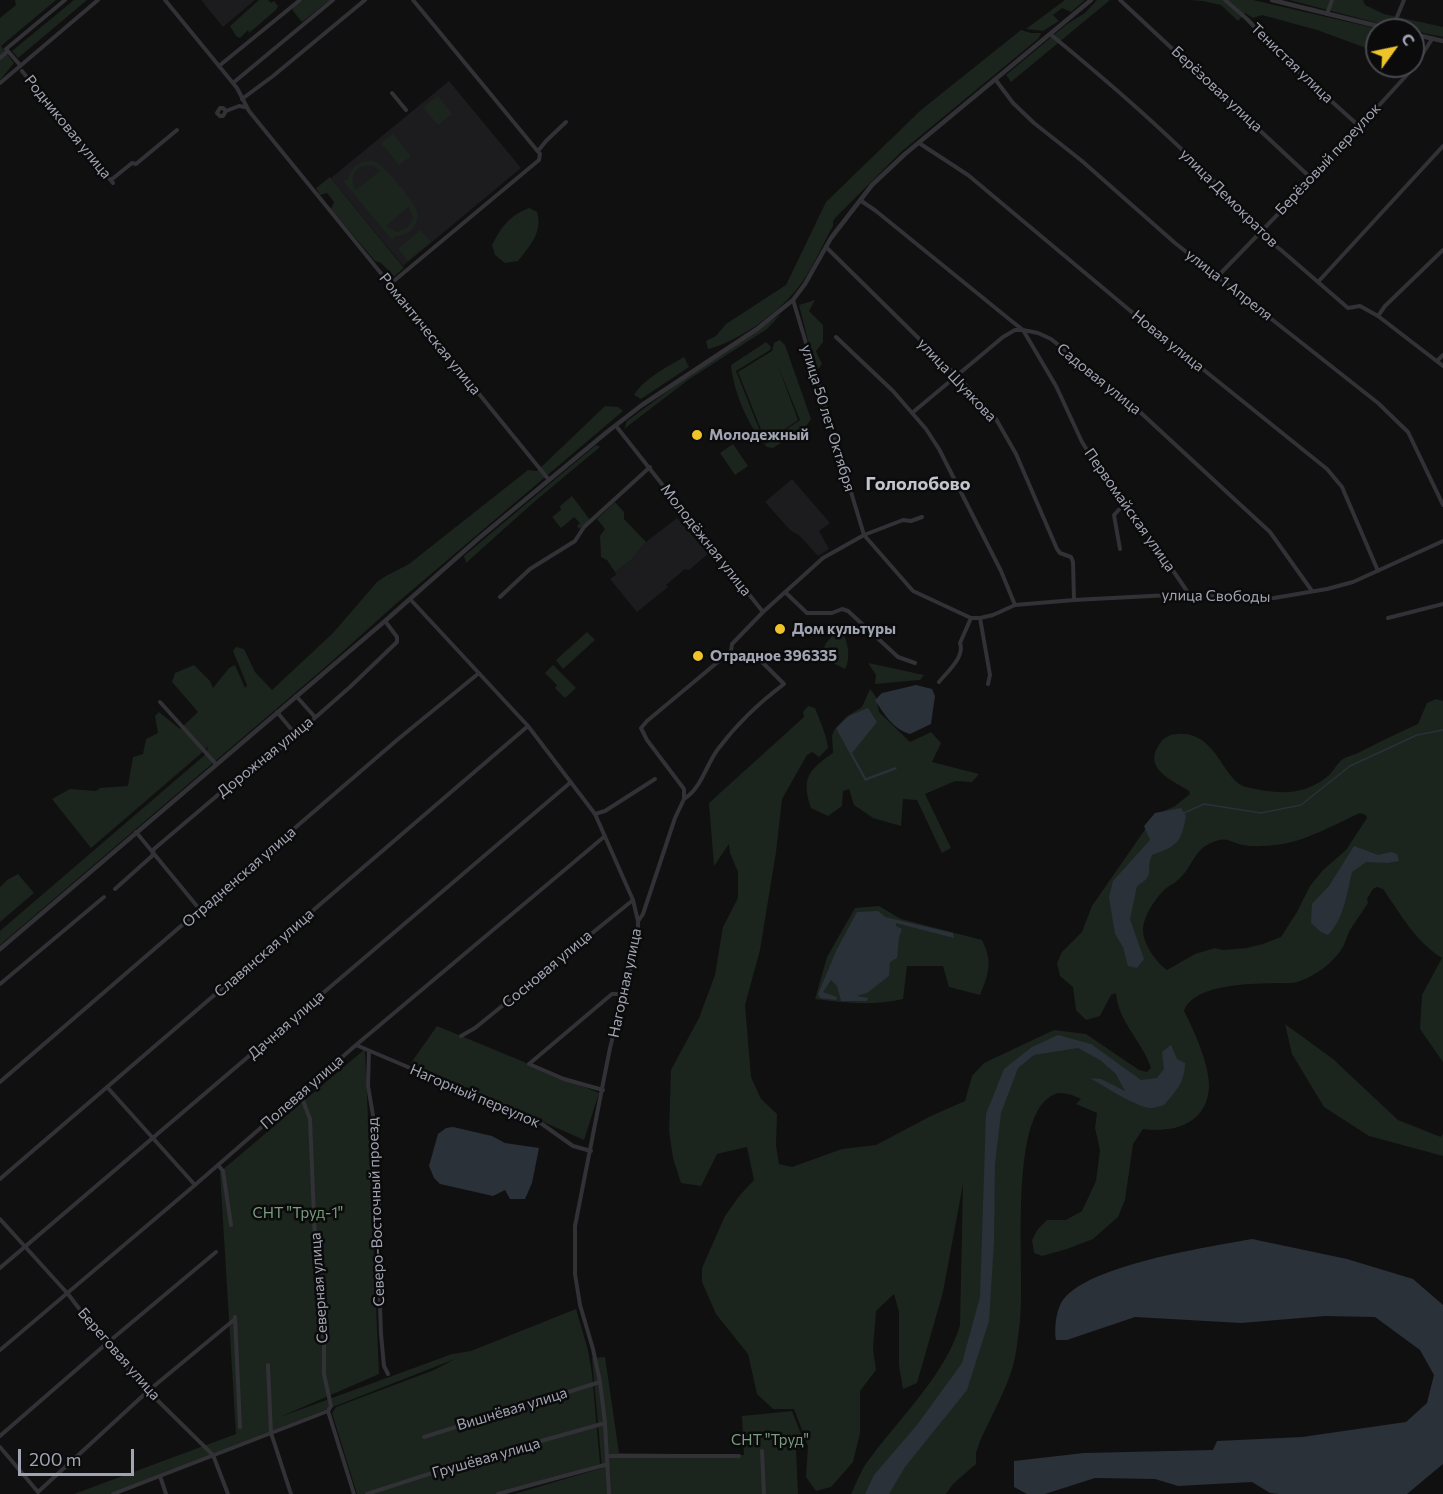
<!DOCTYPE html>
<meta charset="utf-8">
<style>
body{margin:0}
#map{position:relative;width:1443px;height:1494px;overflow:hidden;background:#101011;font-family:Commissioner,sans-serif}
canvas{display:block}
.north{position:absolute;left:1365px;top:18px;width:60px;height:60px;box-sizing:border-box;background:#0b0b0c;border:2px solid #47484e;border-radius:50%;rotate:57deg;font-size:16px;font-weight:700;line-height:24px;text-align:center;color:#a1a4b2}
.north::after{content:'';display:block;margin:auto;width:21px;height:27px;background:#eec42a;clip-path:polygon(50% 0,100% 100%,50% 72%,0 100%)}
.scale{position:absolute;left:18px;top:1449px;width:116px;height:27px;box-sizing:border-box;border:3px solid #a1a4b2;border-top:0;padding-left:8px;font-size:18px;line-height:21px;white-space:nowrap;color:#a1a4b2;-webkit-text-stroke:4px #0b0b0c;paint-order:stroke}
</style>
<div id="map">
<canvas width="1443" height="1494"></canvas>
<div class="north">С</div>
<div class="scale">200 m</div>
</div>
<script>
const ctx = document.querySelector('canvas').getContext('2d');
ctx.lineJoin = 'round';
function fill(path, color) {
  ctx.fillStyle = color;
  ctx.fill(path, 'evenodd');
}
function strokePath(path, color, width, dash) {
  ctx.strokeStyle = color;
  ctx.lineWidth = width;
  ctx.lineCap = dash ? 'butt' : 'round';
  ctx.setLineDash(dash || []);
  ctx.stroke(path);
}
function write(font, color, halo, rows, align = 'center') {
  ctx.font = font + ' Commissioner,sans-serif';
  ctx.lineWidth = 5;
  ctx.setLineDash([]);
  ctx.textBaseline = 'middle';
  ctx.strokeStyle = halo;
  ctx.fillStyle = color;
  for (const [text, x, y, turn = 0] of rows) {
    ctx.save();
    ctx.translate(x, y);
    ctx.rotate((+turn || 0) * Math.PI / 180);
    ctx.textAlign = isNaN(turn) ? turn : align;
    if (halo) ctx.strokeText(text, 0, 0);
    ctx.fillText(text, 0, 0);
    ctx.restore();
  }
}
const built = new Path2D(`
 M201,0H255L223,27Z
 M449,81L521,168L403,266L331,178Z
 M792,479L830,523L819,531L829,549L818,556L800,536L790,530L765,502Z
 M677,518L708,554L689,570L685,569L666,585L668,587L637,612L610,579L616,575L615,572L631,560L646,542Z`);
const green = new Path2D(`
 M15,0H56L1,46L14,63L0,80V18L16,5Z
 M74,0H87L18,58L12,51Z
 M259,0H268L271,3L274,1L278,6L276,10L249,33L248,30L240,38L236,36L230,26Z
 M303,0H330L302,22L293,11V8Z
 M1065,0H1085L1071,12L1062,8L1053,15L1059,21L1043,31L1026,29Z
 M1097,0H1110L1011,82L1006,75L1067,24L1085,13Z
 M1188,0H1253L1383,30H1377V52L1317,30L1262,15L1253,18L1245,13L1238,21L1221,5L1203,1Z
 M1289,0H1363L1365,5L1384,14L1443,27V37L1389,26Z
 M1021,30L1031,33H1041L1039,38L901,152L836,217L833,221V226C821,247 812,271 796,290C777,314 737,342 708,349L706,341L716,336L726,324L786,285L826,202L921,110Z
 M438,96L452,114L438,125L423,107Z
 M393,134L411,156L399,165L381,143Z
 M368,161C372,161 374,161 378,163C386,168 414,202 417,211C420,226 408,236 395,236L392,240L343,181L348,179C350,168 357,162 368,161ZM366,165L373,166L380,171L356,190C349,179 353,169 366,165ZM409,206L413,218L407,228L397,232L386,226Z
 M330,177L404,268L392,278H387L389,271L381,263L375,261L331,209L334,202L327,193L320,195L316,188Z
 M529,208L537,212C543,232 530,246 518,261L505,263L495,255L492,245C502,226 509,216 529,208Z
 M421,230L431,242L408,261L398,249Z
 M815,300L809,311L823,325V342L816,351L822,364L816,372L799,305Z
 M781,314L767,329L688,380L624,429L627,421L672,388Z
 M780,340L785,345L811,419L807,425L773,448L767,447C749,428 733,391 731,365L766,342L771,347L770,350L736,371L765,444L800,420L778,366L798,420L766,442L738,372L772,351L774,343Z
 M684,357L689,367L641,399L634,395C643,379 669,366 684,357Z
 M605,406L618,407L623,411L398,602L330,663L0,945V931L206,754L208,746L205,750L91,848L52,799L70,789L96,791L100,788L128,786L133,757L143,754L146,739L158,733L155,716L159,712L180,729L198,712L172,682L175,673L194,665L210,681L213,688L229,668L235,665L245,688L247,685L233,651L236,647L244,649L255,672L272,690L333,633L377,582L386,576L409,564L528,470L537,471Z
 M733,444L748,466L735,475L720,453Z
 M596,445L600,447L534,502L466,563L464,556Z
 M572,496L590,520L579,529L577,526L580,523L574,517L561,528L552,517L561,510L560,506Z
 M615,502L624,512V519L646,542L631,560L615,572L607,560L601,557L600,536L605,529L597,519Z
 M840,627C847,638 852,657 845,669L827,660L822,653L826,643Z
 M587,632L595,640L563,669L556,660Z
 M868,663L924,675L920,680L875,684L876,675Z
 M553,665L576,688L565,698L555,688L557,685L545,673Z
 M870,689L876,697L879,712L910,742L931,732L941,743L932,762L979,774L972,782L955,781L925,794L951,848L942,853L917,800L903,799L901,826L873,818L854,805L849,789L843,791L842,806L828,816L811,808C801,779 808,770 833,753L832,736L834,730L846,717L862,707Z
 M1436,699L1443,701V1062L1420,1029L1422,995L1442,958C1415,941 1401,915 1383,889L1377,887L1373,889L1367,899L1368,903C1362,912 1356,921 1350,930C1347,935 1346,941 1343,947C1334,962 1317,975 1300,981C1294,984 1285,983 1277,983C1253,984 1194,983 1184,1011C1194,1030 1210,1066 1209,1087C1207,1124 1174,1133 1143,1129L1133,1144L1125,1200L1118,1217L1093,1239L1067,1249L1042,1256L1034,1253L1032,1240L1038,1229L1047,1220H1066L1082,1211L1096,1181L1100,1150L1095,1128L1097,1113L1076,1104L1081,1099C1074,1096 1063,1091 1055,1094C1006,1113 1026,1275 1020,1321C1018,1335 1017,1352 1013,1366C1006,1390 991,1417 980,1441L976,1453V1464L953,1484L946,1494H851C857,1482 862,1467 871,1457C900,1418 947,1372 960,1325L963,1184L943,1292L917,1383L903,1389L899,1365V1312L894,1294L876,1311L873,1349L876,1370L860,1391V1433L853,1462L831,1487L816,1491L806,1477L808,1446L794,1409H773L757,1394L748,1354L716,1314L702,1282V1268L725,1216L740,1195L754,1180L747,1147L717,1154L701,1186L681,1183L673,1158L669,1131L671,1070L699,1018L715,975L723,927L738,898V872L730,853L729,844L714,866L709,803L804,717L803,712L808,706L815,708C819,718 828,739 828,748L819,757L812,752L807,755L782,799L776,852L760,950L745,1005L751,1077L761,1099L777,1114L776,1145L779,1164L792,1167L842,1149L876,1145L931,1116L965,1101L972,1076L984,1063L1054,1030L1086,1034L1139,1070L1147,1072L1151,1068C1143,1042 1118,1022 1116,993L1111,995L1100,1016L1086,1020L1076,1010L1073,987L1060,976L1057,963L1062,952L1082,932L1092,906L1155,815L1175,806L1190,794L1189,791C1174,781 1142,769 1159,745C1163,738 1169,734 1177,734C1218,731 1222,781 1246,787C1277,794 1302,797 1328,776C1334,771 1337,763 1343,759C1348,756 1355,755 1360,752C1379,742 1398,733 1418,724L1427,703ZM1360,813L1366,815L1367,818L1346,850L1323,870L1310,886L1297,912L1281,937L1263,944L1247,948L1223,950L1215,948L1195,954L1167,970C1156,962 1142,943 1143,928C1144,916 1154,901 1162,892C1167,886 1175,884 1180,878C1192,867 1194,851 1209,844C1228,835 1227,842 1243,845C1254,847 1265,846 1275,845C1305,842 1333,825 1360,813Z
 M18,874L34,893L0,922V887L7,880Z
 M879,906L901,919L982,940C993,962 989,973 980,995L949,987L943,966H907L903,999C873,1006 845,1003 815,999L827,957L855,908Z
 M1285,1024L1333,1059L1398,1120L1441,1137L1443,1134V1156L1369,1136L1324,1107L1292,1054Z
 M437,1026L599,1093L584,1140L411,1063Z
 M365,1049L379,1374L280,1417L452,1354L471,1351L576,1309L588,1350L592,1374L600,1464L498,1494H357L332,1413L336,1407L434,1370L455,1359L111,1494H74L236,1434L220,1172Z
 M605,1357L619,1453L744,1455L742,1416L792,1411L806,1447L796,1449L798,1494H514L602,1468L592,1358Z`);
const water = new Path2D(`
 M916,685L932,689L935,696L931,724L910,734C893,729 884,714 875,700L882,693Z
 M868,708L877,722L852,753L866,778L895,767L897,769L865,781L836,728L849,716Z
 M1181,808L1186,816C1181,842 1178,846 1152,855C1145,872 1156,875 1137,886L1130,919L1144,959L1137,968L1128,966L1123,947L1115,934L1109,897L1113,881L1150,840L1144,826L1155,813Z
 M1354,846L1378,855L1391,852L1397,854L1399,861L1388,863L1366,862L1352,872C1347,893 1344,919 1328,935L1321,932L1311,923L1312,904L1329,886Z
 M878,911L885,917L953,933L954,938L896,923V926L902,929L899,937L897,958L890,962L889,976L867,993L857,996L868,998L867,1001H841L837,986L831,980L823,992L837,997L836,1000L820,998L818,994L837,949L857,912Z
 M1058,1035L1091,1044L1141,1080L1157,1078L1164,1069L1162,1052L1171,1045L1177,1059L1185,1063C1185,1082 1176,1091 1164,1105C1160,1106 1154,1108 1150,1108C1134,1106 1104,1086 1090,1078L1101,1079L1125,1091L1116,1074L1100,1060L1078,1048L1034,1055L1018,1068L1001,1113L995,1164L994,1242L989,1321L967,1390L905,1467L889,1494H865L874,1475L917,1425L962,1363L980,1297L986,1114L1004,1069L1032,1047Z
 M453,1127L492,1136L505,1143L539,1148L532,1183L525,1199H510L505,1190L493,1196L440,1184L434,1178L429,1166L438,1134L446,1128Z
 M1252,1239L1347,1259L1413,1279L1443,1305V1464L1407,1494H1279L1270,1493L1252,1482L1178,1486L1155,1479L1095,1478L1045,1494H1027L1014,1487V1461L1084,1453L1213,1450L1217,1441L1302,1437L1406,1422L1427,1403L1434,1375L1420,1350L1375,1317L1325,1316L1241,1323L1135,1317L1067,1340H1056C1054,1329 1056,1313 1061,1303C1083,1265 1210,1247 1252,1239Z`);
const stream = new Path2D(`
 M1184,813L1204,804L1261,813L1301,805L1350,766L1417,735L1443,730`);
const minor = new Path2D(`
 M165,0L237,88L249,111L549,480
 M1120,0L1312,179
 M1225,0L1247,19L1290,64L1359,126
 M1327,14L1332,0
 M1392,29L1404,0
 M1050,34C1127,97 1204,165 1269,241L1281,250L1348,308L1360,306L1378,316L1443,366
 M0,58L8,51
 M20,65L6,49L65,0
 M219,66L300,0
 M22,71L113,183
 M995,79L1013,103L1034,123L1082,161L1175,243L1378,403L1408,432L1443,505
 M0,83L98,0
 M233,83L333,0
 M392,93L406,110
 M242,99L273,76L365,0
 M226,111L223,116H220L217,113L220,108H223L226,111L239,106L245,107
 M919,143L968,175L1133,313L1327,469L1342,487L1378,571
 M538,151L546,141L566,122
 M111,180L132,163L136,164L177,130
 M860,200L876,211L1009,319L1023,330L1038,333L1051,339L1127,400L1270,532L1312,591
 M826,247L965,384L996,419L1016,454L1057,549L1060,553L1071,557L1073,562L1074,600
 M1218,276L1312,179L1415,66L1432,39
 M1318,282L1443,146
 M389,285L539,160L540,154L413,0
 M793,300L864,535L913,591L971,618H980L993,615L1015,605L1074,600L1189,594L1251,600L1274,598L1327,589L1353,582L1443,541
 M1378,316L1385,306L1443,250
 M836,337L893,391L926,429L939,449L1001,571L1015,605
 M1437,361L1443,355
 M912,413L1003,337L1015,330H1023L1056,386L1082,442L1092,458L1126,502L1189,594
 M616,426L763,612
 M1120,549L1114,515L1126,502
 M785,592L807,613H832L842,609L848,611L898,657L915,663
 M500,597L530,569L575,541L584,527L650,467
 M410,599L528,726L595,814L633,900L638,921V937L610,1048L575,1226V1274L580,1305L593,1349L600,1382L605,1423L609,1494
 M980,618L990,675L988,684
 M1388,618L1443,604
 M939,682C947,672 965,657 960,643L971,618
 M296,696L315,717
 M160,702L216,764
 M277,712L296,735
 M684,799C701,789 706,765 718,749C736,725 760,702 784,684L761,661
 M595,814L605,811L655,779
 M136,832L201,911
 M115,889L152,856L154,849L245,772L275,753L350,687L397,642V637L385,621
 M639,920L643,914L675,818L684,799V789L647,740L641,728L647,721L731,651L732,644L763,612L823,558L864,535L903,520L911,521L922,517
 M0,984L104,897
 M461,1036L475,1028L633,900
 M356,1045L542,1124L573,1146L591,1151
 M369,1051L368,1086L376,1133L375,1172L379,1200L378,1250L381,1334L384,1366L388,1374
 M0,1082L397,740L479,673
 M107,1087L195,1185
 M603,1090L564,1079L529,1064L612,994H624
 M300,1093L310,1119L316,1265L324,1344V1374L331,1406L328,1411L354,1494
 M218,1165L223,1171L231,1225
 M0,1179L528,726
 M0,1219L68,1294L106,1344L148,1391L213,1455L228,1494
 M0,1268L571,782
 M235,1317L240,1427
 M0,1350L195,1185L356,1045L605,836
 M268,1365L271,1433L291,1494
 M0,1436L106,1344L216,1252
 M424,1437L600,1382
 M0,1447L38,1492L148,1391L235,1319
 M762,1451L764,1494
 M607,1456H739
 M160,1476L166,1494
 M113,1494L328,1411
 M367,1494L463,1463L605,1423
 M498,1494L608,1464`);
const tertiary = new Path2D(`
 M1272,0L1394,30
 M1413,34L1443,41
 M0,949L385,621L479,538L607,432L642,405L757,329L793,300L805,284L831,238L872,185L905,154L1091,0`);
const markers = [
 [697,435,6,"#eec42a"],
 [780,629,6,"#eec42a"],
 [698,656,6,"#eec42a"]
];
const streetNames = [
 ["Тенистая улица",1292,63,44],
 ["Берёзовая улица",1217,89,43],
 ["Родниковая улица",68,127,51],
 ["Берёзовый переулок",1328,159,-47],
 ["улица Демократов",1229,198,45],
 ["улица 1 Апреля",1229,285,38],
 ["Романтическая улица",430,334,51],
 ["Новая улица",1168,341,39],
 ["Садовая улица",1099,379,39],
 ["улица Шуякова",957,380,47],
 ["улица 50 лет Октября",828,418,73],
 ["Первомайская улица",1130,510,55],
 ["Молодёжная улица",706,540,52],
 ["улица Свободы",1216,596,1],
 ["Дорожная улица",265,757,-39],
 ["Отрадненская улица",239,877,-41],
 ["Славянская улица",264,953,-41],
 ["Сосновая улица",547,969,-40],
 ["Нагорная улица",625,983,-78],
 ["Дачная улица",286,1025,-41],
 ["Полевая улица",302,1092,-41],
 ["Нагорный переулок",475,1096,23],
 ["Северо-Восточный проезд",376,1212,-92],
 ["Северная улица",319,1288,-94],
 ["Береговая улица",119,1354,49],
 ["Вишнёвая улица",512,1409,-17],
 ["Грушёвая улица",486,1458,-16]
];
const poiNames = [
 ["Молодежный",709,435],
 ["Дом культуры",792,629],
 ["Отрадное 396335",710,656]
];
const parkNames = [
 ["СНТ \"Труд-1\"",298,1213],
 ["СНТ \"Труд\"",770,1440]
];
const quarterNames = [
 ["Гололобово",918,484]
];
fill(built, '#1c1c1e');
fill(green, '#1c241e');
fill(water, '#2a3139');
strokePath(stream, '#2a3139', 1.5);
strokePath(minor, '#313136', 4);
strokePath(tertiary, '#313136', 4.5);
for (const [x, y, r, color] of markers) {
  const dot = new Path2D();
  dot.arc(x, y, r, 0, 2 * Math.PI);
  ctx.fillStyle = color;
  ctx.fill(dot);
  strokePath(dot, '#0b0b0c', 2);
}
write('15px', '#a1a4b2', '#0b0b0c', streetNames);
write('bold 15px', '#a1a4b2', '#0b0b0c', poiNames, 'left');
write('15px', '#789d7f', '#0b0b0c', parkNames);
write('bold 18px', '#c2c4ce', '#0b0b0c', quarterNames);
</script>
